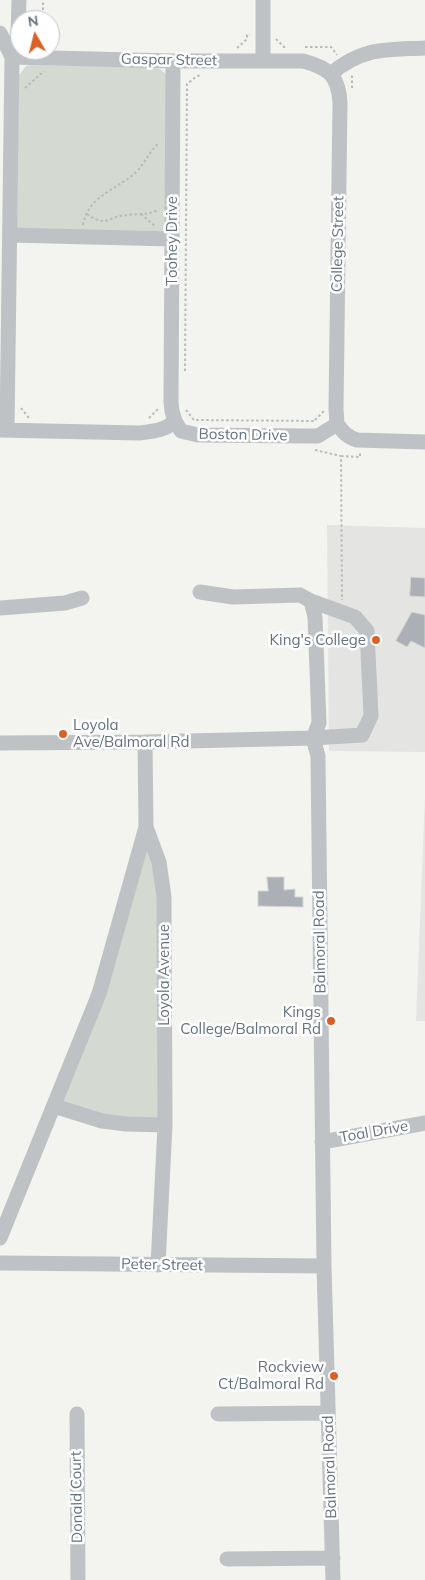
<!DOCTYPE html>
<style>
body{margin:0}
#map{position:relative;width:425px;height:1580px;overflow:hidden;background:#f3f4ef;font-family:Mulish,sans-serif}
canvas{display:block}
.north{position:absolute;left:10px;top:10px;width:50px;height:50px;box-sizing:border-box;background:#fff;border:1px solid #c1c6cc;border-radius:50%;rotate:352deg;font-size:14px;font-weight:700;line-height:20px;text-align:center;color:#64717f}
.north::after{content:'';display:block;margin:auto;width:18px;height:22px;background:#db6028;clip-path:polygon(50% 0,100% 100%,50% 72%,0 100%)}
</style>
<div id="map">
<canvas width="425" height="1580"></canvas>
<div class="north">N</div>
</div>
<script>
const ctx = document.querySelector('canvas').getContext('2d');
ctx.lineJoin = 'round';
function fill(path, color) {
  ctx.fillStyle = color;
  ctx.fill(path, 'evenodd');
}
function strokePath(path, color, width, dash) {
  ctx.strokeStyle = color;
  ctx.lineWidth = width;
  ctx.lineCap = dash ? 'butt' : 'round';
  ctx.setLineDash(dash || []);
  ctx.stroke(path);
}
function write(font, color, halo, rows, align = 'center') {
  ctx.font = font + ' Mulish,sans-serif';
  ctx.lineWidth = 5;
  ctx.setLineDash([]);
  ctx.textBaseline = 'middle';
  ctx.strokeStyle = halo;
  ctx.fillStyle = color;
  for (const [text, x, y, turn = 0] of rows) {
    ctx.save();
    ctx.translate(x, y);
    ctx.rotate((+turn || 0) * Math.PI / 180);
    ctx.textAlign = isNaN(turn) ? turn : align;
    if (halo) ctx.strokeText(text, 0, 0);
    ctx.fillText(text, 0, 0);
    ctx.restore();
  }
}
const built = new Path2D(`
 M327,525L425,528V752L329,751Z
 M425,796V1021H416Z`);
const green = new Path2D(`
 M30,65L152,67L160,69L166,74L168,239L16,235L19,75L26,66Z
 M146,827L159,862L165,1125L54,1106Z`);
const building = new Path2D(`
 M411,577L425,578V597L410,596Z
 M412,612L425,615V648L411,641L407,647L396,641Z
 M267,877H284V890L295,889V897H303V907L258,906V891H268Z`);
const path = new Path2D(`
 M43,20V0
 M276,39L284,47H286
 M305,47H331L337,55
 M237,48L247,39V35H250
 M25,88L44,71
 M352,88V73
 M87,214C92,218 98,221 105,221C110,220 115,217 120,216C133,213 147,216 158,210
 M141,214L155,226
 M83,225C88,196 116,190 135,173C145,164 149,151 159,143
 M185,371L187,84L197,76L202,75
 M21,408L29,418
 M186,410L194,420L314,421
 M149,418L158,409
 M315,420L324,411
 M315,450L341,456L342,600
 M341,456L360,457V453`);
const minor = new Path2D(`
 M263,0V61
 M0,33L12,57
 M12,57L173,61H303C329,68 338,75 340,102L336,409L337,424
 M173,61L171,402L172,411L175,421
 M331,74C361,47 387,50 425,48
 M10,235L172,239
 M0,430L139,433C154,431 164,431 175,421L181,431L198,435L308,436H318L337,424C343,432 347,437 357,440L425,442
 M7,430L12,57L18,36L19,0
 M200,592L233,597L300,595L311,601L315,617L319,723L313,738L362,735L371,716L367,631L355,617L311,601
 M0,608L65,603L82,598
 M0,743L145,742L313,738L318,756L324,1266L333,1580
 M146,827L159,862L164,897L165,1125L158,1265
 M54,1106L102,1121L126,1124L165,1125
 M322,1142L425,1123
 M0,1238L99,994L146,827L145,742
 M0,1263L324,1266
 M77,1414L78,1580
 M218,1414L328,1413
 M227,1559L333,1558`);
const markers = [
 [376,640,5,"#db6028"],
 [63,734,5,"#db6028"],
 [331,1021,5,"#db6028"],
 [334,1376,5,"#db6028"]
];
const streetNames = [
 ["Gaspar Street",169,60,1],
 ["Toohey Drive",172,241,-90],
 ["College Street",338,244,-89],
 ["Boston Drive",243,435,1],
 ["Balmoral Road",320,942,-91],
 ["Loyola Avenue",164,975,-90],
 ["Toal Drive",374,1132,-10],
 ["Peter Street",162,1265,1],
 ["Balmoral Road",330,1467,-92],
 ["Donald Court",77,1497,-91]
];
const poiNames = [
 ["King's College",366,640],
 ["Loyola",73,725,"left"],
 ["Ave/Balmoral Rd",73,742,"left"],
 ["Kings",321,1012],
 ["College/Balmoral Rd",321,1029],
 ["Rockview",324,1367],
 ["Ct/Balmoral Rd",324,1384]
];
fill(built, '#e4e5e3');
fill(green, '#d4dad1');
fill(building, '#aab0b5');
strokePath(building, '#d4d5d2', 1);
strokePath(path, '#b8babc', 2, [2.5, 2.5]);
strokePath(minor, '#bec2c5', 15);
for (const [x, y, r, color] of markers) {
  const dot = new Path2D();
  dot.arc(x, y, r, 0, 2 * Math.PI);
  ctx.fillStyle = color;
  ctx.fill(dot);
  strokePath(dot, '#fff', 2);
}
write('15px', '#64717f', '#fff', streetNames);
write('15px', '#64717f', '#fff', poiNames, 'right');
</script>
